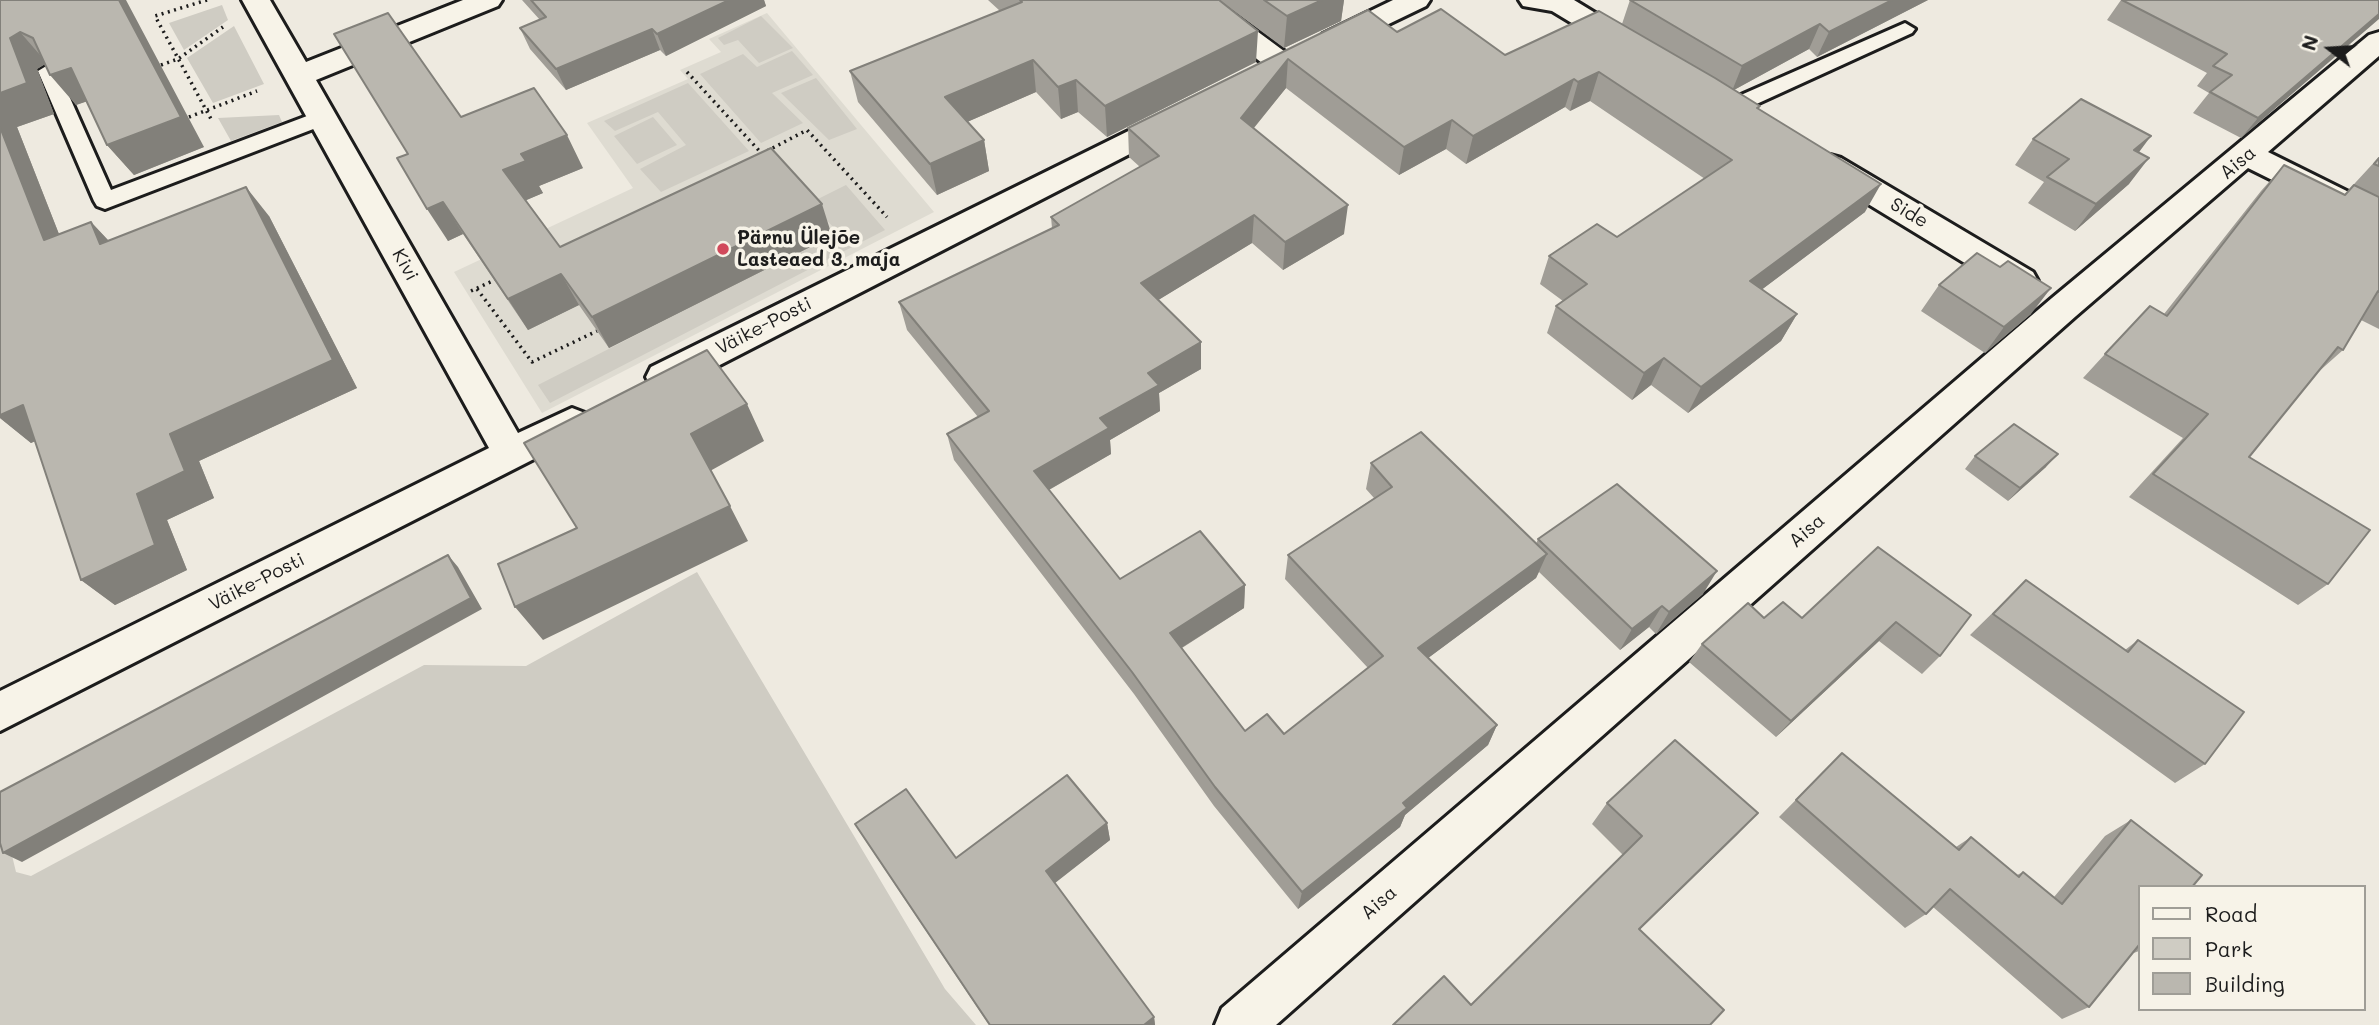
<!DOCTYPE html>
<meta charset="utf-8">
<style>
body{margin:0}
#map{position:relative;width:2379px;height:1025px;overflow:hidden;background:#eeeae0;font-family:Mali,sans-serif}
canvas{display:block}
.legend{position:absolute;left:2138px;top:885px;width:228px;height:126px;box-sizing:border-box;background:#f7f3e8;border:2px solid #9f9d96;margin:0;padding:9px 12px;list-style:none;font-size:21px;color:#1c1c1c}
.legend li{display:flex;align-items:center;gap:14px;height:35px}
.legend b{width:35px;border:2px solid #9f9d96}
.north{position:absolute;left:2295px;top:14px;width:70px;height:70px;-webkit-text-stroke:5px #f7f3e8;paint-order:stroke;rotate:287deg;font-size:19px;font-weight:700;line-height:28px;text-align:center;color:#1c1c1c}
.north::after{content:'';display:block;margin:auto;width:24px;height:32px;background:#1c1c1c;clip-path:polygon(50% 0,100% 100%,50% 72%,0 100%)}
</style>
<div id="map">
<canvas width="2379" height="1025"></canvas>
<ul class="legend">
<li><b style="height:9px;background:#f7f3e8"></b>Road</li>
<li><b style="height:19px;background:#cfccc3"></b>Park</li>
<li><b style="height:19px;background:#bab7af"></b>Building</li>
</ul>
<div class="north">N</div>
</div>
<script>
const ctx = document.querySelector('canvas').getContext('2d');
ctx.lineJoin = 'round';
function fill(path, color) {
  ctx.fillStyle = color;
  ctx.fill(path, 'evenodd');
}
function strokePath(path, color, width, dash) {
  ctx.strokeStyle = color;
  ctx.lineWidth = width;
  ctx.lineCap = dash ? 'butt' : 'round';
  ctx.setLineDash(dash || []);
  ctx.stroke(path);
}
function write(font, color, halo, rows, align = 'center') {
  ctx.font = font + ' Mali,sans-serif';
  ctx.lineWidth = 7;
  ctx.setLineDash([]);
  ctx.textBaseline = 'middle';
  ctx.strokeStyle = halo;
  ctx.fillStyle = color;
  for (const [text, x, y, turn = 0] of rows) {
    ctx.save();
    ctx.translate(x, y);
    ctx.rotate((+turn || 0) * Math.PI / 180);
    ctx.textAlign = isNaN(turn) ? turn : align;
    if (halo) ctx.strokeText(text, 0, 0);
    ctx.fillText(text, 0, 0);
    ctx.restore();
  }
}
const built = new Path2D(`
 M767,13L934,212L542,413L454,272L633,188L587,123L688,79L680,70L721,52L709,39Z`);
const green = new Path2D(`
 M222,5L228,20L184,50L169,23Z
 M761,16L793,48L759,63L738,40L724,45L718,38Z
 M234,26L264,84L213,103L187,58Z
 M792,51L813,75L772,93L803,123L761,143L700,74L743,54L757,67Z
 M816,78L857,129L829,140L781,93Z
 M688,83L749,151L661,192L640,169L686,145L658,112L615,131L604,121Z
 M279,115L282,122L231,141L218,118Z
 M653,117L677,145L637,164L614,136Z
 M846,185L885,230L550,403L538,385L838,232L810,203Z
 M697,572L945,989L976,1025H0V806L16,872L31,876L424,665L526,666Z`);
const path = new Path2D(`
 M207,0L155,16L211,119
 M161,65L178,59L223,27
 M687,72L764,156
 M189,117L257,91
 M767,151L807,130L887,217
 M477,289L532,362L597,331
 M471,291L499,278`);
const lane = new Path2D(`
 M1905,23L1915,29L1912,33L1739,112H1725L1722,107L1725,102Z
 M48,65L58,71L111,190L315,113L322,111L332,118L329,123L105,209L97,206L94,201L38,71Z`);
const street = new Path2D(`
 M242,0H270L306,62L463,0H502L498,6L316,80L518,433L572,408L585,413L590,423L585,433L0,731V691L489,448Z
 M1183,0H1215L1292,57L1297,64L1292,71L1282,73L1272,71Z
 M1393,0H1430L1426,6L1343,46L1333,49L1323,46L1318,40L1323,34Z
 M1519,0H1574L1638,39L1643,45L1638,51L1628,54L1618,51L1552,11L1523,6Z
 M2379,32V56L2268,152L2379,207V233L2248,168L2076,316L1276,1025H1215L1222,1008L2052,298L2369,35Z
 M1175,108L1186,111L1190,118L1186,125L677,387L664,391L651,387L646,377L651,367Z
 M1830,155L1841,158L2033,272L2038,281L2033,290L2021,293L2009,290L1819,174L1814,166L1819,158Z`);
const wall = new Path2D(`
 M0,0L204,147L134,175L107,145L87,101L76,105L45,64L37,69L54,114L17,127L59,234L91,222L109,241L269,216L357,388L199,461L214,498L167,520L187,570L115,605L81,580L35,441L31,443L0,418Z
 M522,0H764L766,6L666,56L660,50L566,90L530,49L520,28L540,20Z
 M988,0H1219L1256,62L1107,137L1078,112L1061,119L1036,92L967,122L984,140L989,171L937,195L858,102L850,71L1000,11Z
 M1219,0H1344L1341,21L1284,48Z
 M1630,0H1928L1817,57L1809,49L1734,90L1760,106L1759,109L1865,212L1761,290L1797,314L1781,341L1688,413L1651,385L1632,400L1547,333L1556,306L1563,301L1540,284L1549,256L1617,237L1705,179L1590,101L1570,111L1565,107L1466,164L1446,149L1399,175L1286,88L1254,128L1344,234L1283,270L1252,243L1158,300L1201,342V369L1159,393L1160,411L1110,440L1111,454L1049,490L1120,579L1245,585L1244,608L1182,648L1245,731L1284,734L1368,668L1285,579L1288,555L1374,498L1366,489L1371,463L1536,544L1538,539L1703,594L1656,634L1649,627L1620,650L1539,572L1536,578L1428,658L1497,725L1488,745L1405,815L1400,827L1298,909L1214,806L1134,694L954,460L947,434L978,417L907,330L899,302L1052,228L1051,217L1140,167L1129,157L1128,128L1368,10L1397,32L1505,55L1622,24Z
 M2121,0H2379L2241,138L2193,113L2209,93L2197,86L2207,73L2107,20Z
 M461,117L583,168L539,186L543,193L526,200L560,247L832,236L609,348L579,305L528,330L463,234L448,241L408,154Z
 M2033,139L2139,152L2129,184L2075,231L2028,203L2044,182L2015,165Z
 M2379,157V329L2361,320L2343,350L2316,374L2249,457L2328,584L2298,605L2129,497L2183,438L2083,378L2105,354L2164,314L2261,191L2284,165L2344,195Z
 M1939,285L2031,314L1985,353L1921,311Z
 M1975,456L2046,467L2008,501L1965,469Z
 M1878,547L1940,656L1922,674L1879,641L1776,737L1689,662L1702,644L1764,618H1802Z
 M2026,580L2125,650L2138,640L2205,764L2175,783L1970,635Z
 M1842,753L1956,847L1971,837L2017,875L2023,872L2054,897L2105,836L2131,820L2139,887V951L2131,954L2089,1007L2062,1019L1933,907L1926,914L1905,928L1779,817Z
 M1607,803L1758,813L1640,929L1471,1005L1623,855L1592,824Z
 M1107,823L1110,840L1054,883L1154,1017L1155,1025H989L865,840L855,824L956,858Z`);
const shadedWall = new Path2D(`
 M119,0H126L204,147L134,175L107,145Z
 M729,0H764L766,6L666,56L657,34Z
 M1322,0H1344L1341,21L1284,48L1287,16Z
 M1892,0H1928L1817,57L1829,32Z
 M2379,14V19L2241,138L2258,118Z
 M1820,24L1809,49L1732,91L1742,66Z
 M652,29L660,50L566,90L556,69Z
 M1258,31L1256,62L1107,137L1105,106Z
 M20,32L47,63L37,69L54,114L17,127L73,270L44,240L0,127V93L10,38Z
 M1288,59L1286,88L1239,146L1241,118Z
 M1033,60L1036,92L951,129L945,97Z
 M71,68L97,98L76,105L50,75Z
 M1599,72L1590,101L1570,111L1578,82Z
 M1574,79L1565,107L1466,164L1473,136Z
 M1076,80L1078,112L1061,119L1058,87Z
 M1452,120L1446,149L1399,175L1404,147Z
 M567,135L583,168L539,186L543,193L522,202L503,170L521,154Z
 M2151,136L2131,163L2134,150Z
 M984,140L989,171L937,195L930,164Z
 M2149,158L2129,184L2075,231L2096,204Z
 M1881,184L1865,212L1736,309L1750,281Z
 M246,187L269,216L357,388L199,461L214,498L167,520L187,570L115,605L81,580L137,494L170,434Z
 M443,202L463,234L448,241L427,209Z
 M822,204L832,236L609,348L592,317Z
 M1348,205L1344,234L1283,270L1285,242Z
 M1254,215L1252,243L1142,310L1141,283Z
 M91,222L119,252L100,244Z
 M561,274L579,305L528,330L508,299Z
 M2051,288L2031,314L1985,353L2004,327Z
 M1797,314L1781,341L1688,413L1701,387Z
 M1201,342V369L1159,393L1160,411L1110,440L1111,454L1038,496L1034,471L1100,418L1148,373Z
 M1664,358L1651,385L1632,400L1644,373Z
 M747,404L764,441L710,471L691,434Z
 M23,405L56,432L31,443L0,418V415Z
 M2058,454L2046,467L2008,501L2020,488Z
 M730,506L748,541L543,640L515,607Z
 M1547,554L1536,578L1412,670L1418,648Z
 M448,555L458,567L482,609L22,862L3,853Z
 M1717,571L1703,594L1656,634L1669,612Z
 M1245,585L1244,608L1170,655V633Z
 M1662,606L1649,627L1620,650L1632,629Z
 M1896,622L1879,641L1776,737L1791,721Z
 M1497,725L1488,745L1405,815L1400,827L1298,909L1302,892L1403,803Z
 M1758,813L1737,835L1622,947L1639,929Z
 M1107,823L1110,840L1050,887L1046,871Z
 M1154,1017L1155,1025H1144Z`);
const building = new Path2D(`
 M0,0H119L181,117L107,145L71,68L50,75L33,38L20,32L10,38L27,83L0,93Z
 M531,0H729L657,34L652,29L556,69L520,28L546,17Z
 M1020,0H1219L1258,31L1105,106L1076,80L1058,87L1033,60L945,97L984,140L930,164L850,71L1022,2Z
 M1264,0H1322L1287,16Z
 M1630,0H1892L1829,32L1820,24L1742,66Z
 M2122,0H2379V14L2258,118L2210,92L2232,75L2213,66L2227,54Z
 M1441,9L1505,55L1599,11L1715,78L1760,106L1757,108L1881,184L1750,281L1797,314L1701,387L1664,358L1644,373L1556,306L1587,284L1549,256L1597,224L1617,237L1732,160L1599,72L1578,82L1574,79L1473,136L1452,120L1404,147L1288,59L1241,118L1348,205L1285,242L1254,215L1141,283L1201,342L1148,373L1159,385L1100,418L1109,428L1034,471L1120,579L1200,531L1245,585L1170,633L1245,731L1267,714L1284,734L1383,656L1288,555L1392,487L1371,463L1421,432L1547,554L1418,648L1497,725L1403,803L1407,808L1302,892L1215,787L1132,672L947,434L989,411L899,302L1059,225L1051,217L1159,156L1128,128L1368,10L1397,32Z
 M388,13L461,117L534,88L567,135L521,154L526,161L503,170L560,247L771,148L822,204L592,317L561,274L508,299L443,202L427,209L397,158L408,154L334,34Z
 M2081,99L2151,136L2134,150L2149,158L2096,204L2047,177L2069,159L2033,139Z
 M0,127L44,240L91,222L100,244L246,187L333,360L170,434L185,471L137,494L155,545L81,580L23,405L0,415Z
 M2379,158V166L2374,164Z
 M2284,165L2345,195L2354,185L2379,197V292L2378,291L2343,350L2338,347L2249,457L2370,530L2328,584L2153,474L2208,414L2105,354L2150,306L2167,316Z
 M1977,253L2000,267L2008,261L2051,288L2004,327L1939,285Z
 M707,350L747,404L691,434L730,506L515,607L498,564L577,528L524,443Z
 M2014,424L2058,454L2020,488L1975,456Z
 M1617,484L1717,571L1669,612L1662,606L1632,629L1538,539Z
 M1878,547L1971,615L1940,656L1896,622L1791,721L1702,644L1748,603L1764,618L1783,602L1802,618Z
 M448,555L471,598L3,853L0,843V792Z
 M2026,580L2128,652L2138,640L2244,712L2205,764L1993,614Z
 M1675,740L1758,813L1639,929L1724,1010L1710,1025H1393L1444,976L1471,1005L1642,836L1607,803Z
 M1842,753L1959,850L1971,837L2019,877L2023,872L2062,904L2131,820L2202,875L2192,887H2139V945L2089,1007L1950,889L1926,914L1796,800Z
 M1067,775L1107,823L1046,871L1154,1017L1144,1025H990L855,824L906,789L956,858Z`);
const markers = [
 [723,249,7,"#d1495b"]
];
const streetNames = [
 ["Aisa",2238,163,-40],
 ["Side",1909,213,31],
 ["Kivi",405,265,61],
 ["Väike-Posti",764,326,-27],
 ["Aisa",1807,531,-41],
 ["Väike-Posti",257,582,-27],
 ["Aisa",1379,903,-41]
];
const poiNames = [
 ["Pärnu Ülejõe",737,238],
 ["Lasteaed 3. maja",737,260]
];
fill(built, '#dedbd1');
fill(green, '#cfccc3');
strokePath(lane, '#1c1c1c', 6);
strokePath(street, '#1c1c1c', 6);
strokePath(path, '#1c1c1c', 3.5, [2, 4.5]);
fill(lane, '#f7f3e8');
fill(street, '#f7f3e8');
fill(wall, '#a09d96');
fill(shadedWall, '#82807a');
fill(building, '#bab7af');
strokePath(building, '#82807a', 2);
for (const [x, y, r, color] of markers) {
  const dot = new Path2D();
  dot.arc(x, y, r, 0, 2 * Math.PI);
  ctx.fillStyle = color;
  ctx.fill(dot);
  strokePath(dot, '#f7f3e8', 2.5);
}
write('19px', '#1c1c1c', '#f7f3e8', streetNames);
write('bold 19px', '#1c1c1c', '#f7f3e8', poiNames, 'left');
</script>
